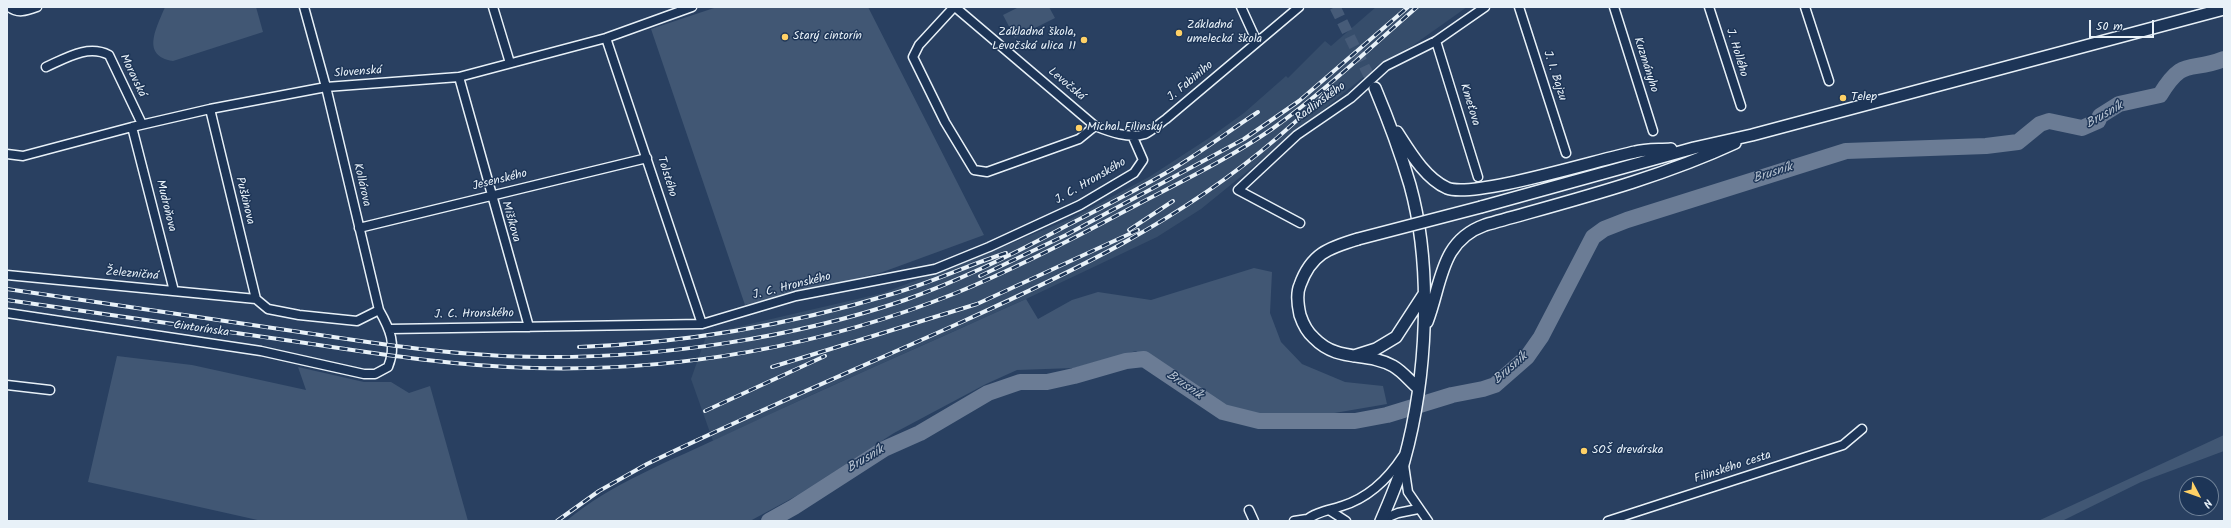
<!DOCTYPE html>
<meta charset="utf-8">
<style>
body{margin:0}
#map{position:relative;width:2231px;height:528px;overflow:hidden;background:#294061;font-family:Kalam,sans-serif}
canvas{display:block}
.frame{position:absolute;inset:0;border:8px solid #e8f1f8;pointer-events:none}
.north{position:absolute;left:2179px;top:476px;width:40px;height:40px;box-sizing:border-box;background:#1d3557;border:1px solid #6e8097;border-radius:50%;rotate:131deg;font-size:11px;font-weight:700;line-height:16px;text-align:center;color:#e8f1f8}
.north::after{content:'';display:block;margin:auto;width:14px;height:18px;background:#ffd166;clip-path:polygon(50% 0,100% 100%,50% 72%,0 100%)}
.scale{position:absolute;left:2089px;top:20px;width:65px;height:18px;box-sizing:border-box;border:2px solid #e8f1f8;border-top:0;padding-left:5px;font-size:12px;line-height:14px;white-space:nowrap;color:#e8f1f8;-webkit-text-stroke:3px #1d3557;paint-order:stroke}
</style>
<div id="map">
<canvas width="2231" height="528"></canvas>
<div class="frame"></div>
<div class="north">N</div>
<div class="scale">50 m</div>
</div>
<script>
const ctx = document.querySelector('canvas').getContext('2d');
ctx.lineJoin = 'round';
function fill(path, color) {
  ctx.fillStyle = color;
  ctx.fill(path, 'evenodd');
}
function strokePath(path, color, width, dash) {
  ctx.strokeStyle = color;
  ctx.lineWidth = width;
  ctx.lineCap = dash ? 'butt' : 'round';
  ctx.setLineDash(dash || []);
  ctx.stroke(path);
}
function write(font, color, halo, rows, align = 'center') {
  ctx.font = font + ' Kalam,sans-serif';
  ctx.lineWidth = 3;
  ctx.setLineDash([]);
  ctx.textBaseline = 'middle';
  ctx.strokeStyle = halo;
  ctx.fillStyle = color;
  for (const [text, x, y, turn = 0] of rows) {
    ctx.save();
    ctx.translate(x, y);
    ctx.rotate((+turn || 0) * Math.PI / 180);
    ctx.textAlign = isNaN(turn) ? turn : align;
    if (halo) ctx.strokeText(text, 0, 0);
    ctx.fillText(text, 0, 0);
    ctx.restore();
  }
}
const built = new Path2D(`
 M1376,7H1467L1412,46L1382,62L1201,209L1157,237L1026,299L809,396L713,441L691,379L707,334L883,293L1003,247L1072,218L1149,177L1209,138L1244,113L1286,76L1288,78L1325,41L1331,46Z`);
const green = new Path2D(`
 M165,7H256L263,32L173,61C140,56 157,27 165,7Z
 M717,7H868L984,235L880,273L745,305L651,29Z
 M1019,7H1049L1055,18L1015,38L1003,15Z
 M1254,268L1272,272L1270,313L1281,342L1302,364L1345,382L1383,386L1387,404L1317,416L1233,414L1136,351L1074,368L1017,370L986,384L894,433L798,495L750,521H566C613,482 671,461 725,435C825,388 926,344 1026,299L1038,319L1072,300L1098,292L1151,300Z
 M117,356L192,365L306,390L298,367L364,382H391L409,393L430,386L468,521H262L88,482Z
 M2224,435V451L2141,482L2062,521H2038Z`);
const river = new Path2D(`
 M769,521L794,507L884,449L920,433L988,393L1020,382H1047L1074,376L1126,361L1144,359L1223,412L1259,421H1355L1387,415L1452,395L1483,389L1495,385L1527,357L1541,337L1593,237L1604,229L1627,220L1846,151L1986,146L2018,142L2040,124L2049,121L2082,128L2098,121L2100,116L2119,104L2160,95C2184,56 2189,73 2224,59`);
const secondaryTunnel = new Path2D(`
 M1335,7L1375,88`);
const minor = new Path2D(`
 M9,7C18,14 26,11 37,7
 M493,7L510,63
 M954,7L919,45L913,57L945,122L974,170L987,172L1079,139L1095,126
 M955,7L1095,126C1110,132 1129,139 1145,134C1152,131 1160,123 1166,119L1299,7
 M1241,7L1257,42
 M1519,7L1566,153
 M1614,7L1653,131
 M1709,7L1741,106
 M1805,7L1829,81
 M606,38L702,324
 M1436,41L1478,177
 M46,67C66,58 88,44 109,55L142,124
 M459,77L529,327
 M210,109L256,299
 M132,127L174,291
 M7,154L23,156L132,127L210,109L326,87L459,77L606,38L692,7
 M1300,223L1238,190L1297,135L1351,98L1386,66L1436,41L1485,7
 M359,228L647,158
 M7,275L256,299
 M256,299L268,309L299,315L357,321L379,310
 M7,313L261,351L364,374H375L388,367C397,345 390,329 379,310L326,87L304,7
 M389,329L702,324L796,296L935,269L989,247L1080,205L1134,173L1143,160L1132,135
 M7,385L50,390
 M1404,465L1408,492L1428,521
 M1249,510L1254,521
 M1329,510L1346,521
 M1381,520L1398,513L1418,509
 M1294,521L1307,519
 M1305,521C1315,512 1330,510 1342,506C1368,498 1388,479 1403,456
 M1608,521L1843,445L1862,429`);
const secondary = new Path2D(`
 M1375,88C1388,119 1400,151 1410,185C1433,268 1427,378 1404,461C1398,482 1389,502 1381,521
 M1397,132C1410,152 1425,178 1447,188C1473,199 1600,159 1635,152C1646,149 1659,150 1671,149
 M1481,207L1694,148L1752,135L2224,9
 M1358,239C1328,248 1311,254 1300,285C1296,294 1298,306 1300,315C1303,324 1307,332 1314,338C1338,363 1366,351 1393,366C1402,371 1410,381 1418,388
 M1427,322C1442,283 1440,241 1485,225C1569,201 1655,180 1735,143
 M1354,356L1376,349L1396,337L1424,294`);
const rail = new Path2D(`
 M1129,230L1173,201
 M980,276L1066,235L1244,139L1299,101L1408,7
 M7,289C105,303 202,318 300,332C380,344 461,357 542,357C659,358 794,338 905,300C961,280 1014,254 1066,226C1101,208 1137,190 1171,170C1201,152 1229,131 1258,112
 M7,300C102,314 197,328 292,341C372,353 452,366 533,368C677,372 823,346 956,293C1015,269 1071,240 1127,210C1176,184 1227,160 1272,129C1324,92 1370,48 1417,7
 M579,347C686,343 789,325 892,294C931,283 968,265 1006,253
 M772,367L977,304L1138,230
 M705,411L825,356
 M557,521L599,491L647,464C748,415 852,371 955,325C1072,272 1179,222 1277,138C1295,122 1313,107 1329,90`);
const secondaryBridge = new Path2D(`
 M1358,239L1481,207`);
const markers = [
 [1179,33,4,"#ffd166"],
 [785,37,4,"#ffd166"],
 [1084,40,4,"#ffd166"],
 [1843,98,4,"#ffd166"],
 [1079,128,4,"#ffd166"],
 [1584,451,4,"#ffd166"]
];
const poiNames = [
 ["Základná",1187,26],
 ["umelecká škola",1187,40],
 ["Základná škola,",1076,33,"right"],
 ["Levočská ulica 11",1076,47,"right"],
 ["Starý cintorín",793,37],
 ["Telep",1851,98],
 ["Michal Filinský",1087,128],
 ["SOŠ drevárska",1592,451]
];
const streetNames = [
 ["J. Hollého",1736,53,73],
 ["Kuzmányho",1645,65,72],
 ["Slovenská",358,73,-4],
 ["Moravská",132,76,64],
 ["J. I. Bajzu",1554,76,72],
 ["J. Fabiniho",1191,82,-40],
 ["Levočská",1066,85,40],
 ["Radlinského",1321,103,-36],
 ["Kmeťova",1469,105,73],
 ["Tolstého",666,177,72],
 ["Jesenského",500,181,-14],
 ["J. C. Hronského",1091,182,-30],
 ["Kollárova",361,185,77],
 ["Puškinova",244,201,76],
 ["Mudroňova",165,206,76],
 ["Mišíkova",510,222,74],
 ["Železničná",132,275,5],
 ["J. C. Hronského",792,287,-14],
 ["J. C. Hronského",474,315,-1],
 ["Cintorínska",201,330,8],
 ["Filinského cesta",1733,468,-18]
];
const waterNames = [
 ["Brusník",2105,116,-30],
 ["Brusník",1773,174,-18],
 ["Brusník",1511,369,-41],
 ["Brusník",1184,386,34],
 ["Brusník",866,460,-31]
];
fill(built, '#364d6b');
fill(green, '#415774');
strokePath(river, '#6b7c95', 16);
strokePath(secondaryTunnel, '#465b78', 11, [11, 5.5]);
strokePath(minor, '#e8f1f8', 11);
strokePath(secondary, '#e8f1f8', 14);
strokePath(minor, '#1d3557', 8);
strokePath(secondary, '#1d3557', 11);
strokePath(rail, '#e8f1f8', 4);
strokePath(rail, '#1d3557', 2.5, [8]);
strokePath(secondaryBridge, '#e8f1f8', 14, []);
strokePath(secondaryBridge, '#1d3557', 11);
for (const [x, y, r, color] of markers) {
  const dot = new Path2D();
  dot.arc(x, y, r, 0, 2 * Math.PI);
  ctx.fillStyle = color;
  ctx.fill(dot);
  strokePath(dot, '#1d3557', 1.5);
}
write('12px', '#e8f1f8', '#1d3557', poiNames, 'left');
write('12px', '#e8f1f8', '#1d3557', streetNames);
write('italic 13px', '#b6c2d0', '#1d3557', waterNames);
</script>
